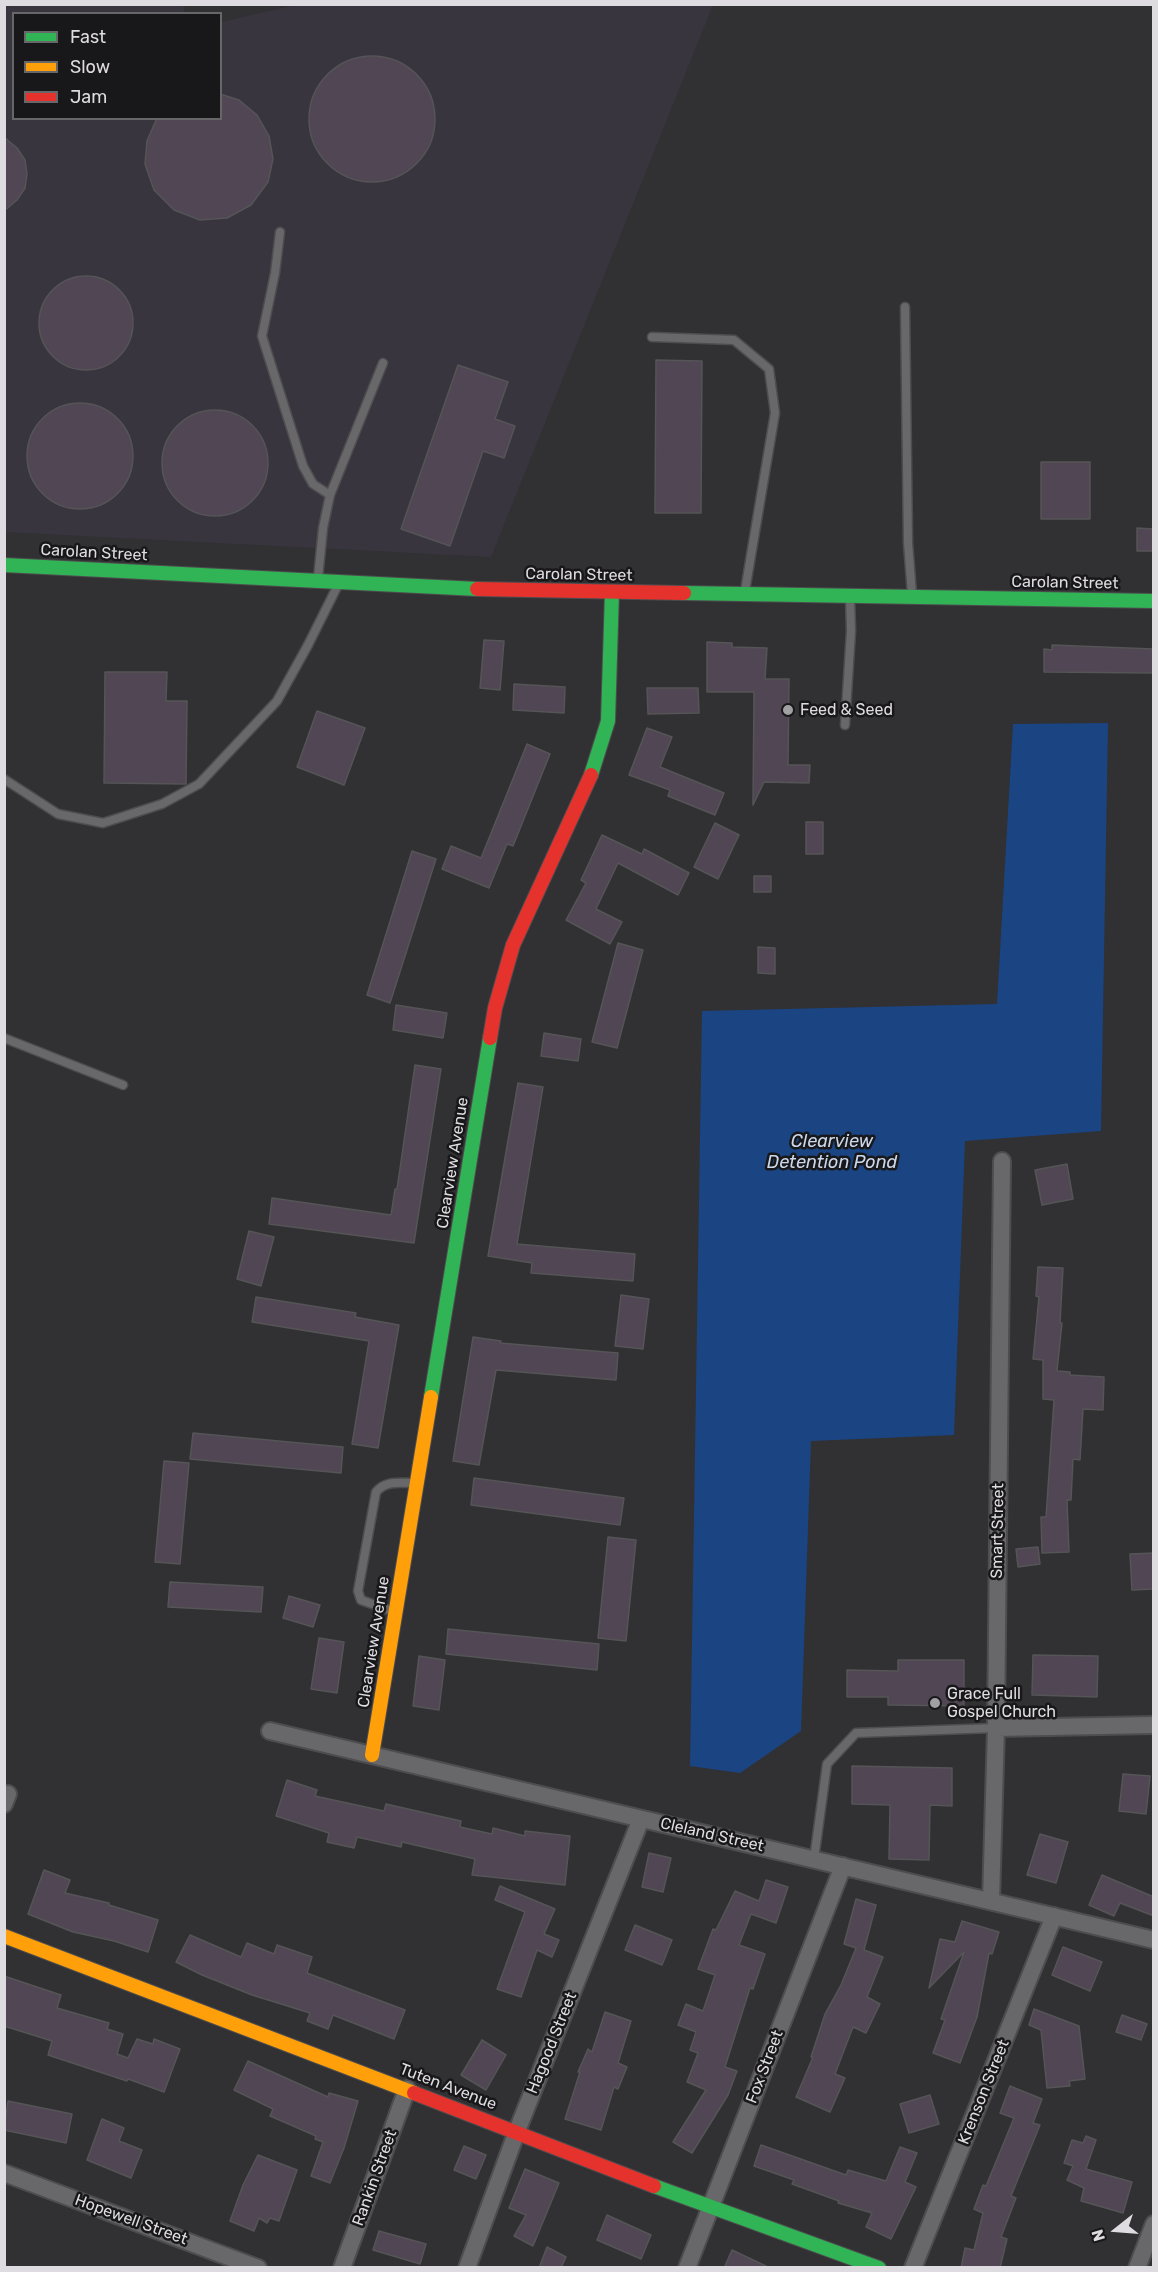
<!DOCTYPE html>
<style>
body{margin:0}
#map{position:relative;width:1158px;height:2272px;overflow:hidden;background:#313033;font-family:Rubik,sans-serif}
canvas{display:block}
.frame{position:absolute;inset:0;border:6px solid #dedce0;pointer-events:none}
.legend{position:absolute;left:12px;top:12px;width:210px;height:108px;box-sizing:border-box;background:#18171a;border:2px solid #676669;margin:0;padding:8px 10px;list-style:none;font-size:18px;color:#dedce0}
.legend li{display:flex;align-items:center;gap:12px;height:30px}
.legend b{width:30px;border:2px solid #676669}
.north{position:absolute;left:1086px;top:2200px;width:60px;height:60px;-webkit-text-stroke:4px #18171a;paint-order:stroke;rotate:253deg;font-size:16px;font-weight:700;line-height:24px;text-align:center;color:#dedce0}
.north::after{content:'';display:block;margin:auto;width:21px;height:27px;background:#dedce0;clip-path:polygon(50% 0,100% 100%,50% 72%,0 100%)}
</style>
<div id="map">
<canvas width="1158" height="2272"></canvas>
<div class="frame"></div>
<ul class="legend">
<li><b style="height:8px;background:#30b455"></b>Fast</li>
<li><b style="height:8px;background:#ff9f0a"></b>Slow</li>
<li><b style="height:8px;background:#e5322d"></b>Jam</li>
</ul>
<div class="north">N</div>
</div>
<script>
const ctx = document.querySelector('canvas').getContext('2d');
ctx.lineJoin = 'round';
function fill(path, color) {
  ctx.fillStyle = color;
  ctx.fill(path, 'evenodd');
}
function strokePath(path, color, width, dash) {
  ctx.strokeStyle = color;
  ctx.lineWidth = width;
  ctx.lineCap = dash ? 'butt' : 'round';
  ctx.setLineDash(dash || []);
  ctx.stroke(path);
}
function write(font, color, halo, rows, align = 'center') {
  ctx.font = font + ' Rubik,sans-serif';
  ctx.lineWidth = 5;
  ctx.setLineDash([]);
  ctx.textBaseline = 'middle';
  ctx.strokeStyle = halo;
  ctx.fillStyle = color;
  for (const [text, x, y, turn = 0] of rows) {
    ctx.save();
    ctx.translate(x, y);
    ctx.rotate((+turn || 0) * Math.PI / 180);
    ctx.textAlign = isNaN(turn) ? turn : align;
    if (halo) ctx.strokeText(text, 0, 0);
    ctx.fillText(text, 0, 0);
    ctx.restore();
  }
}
const built = new Path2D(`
 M300,4L713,5L491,557L5,532L4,5H183L185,13L14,14V118H220L221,22Z`);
const water = new Path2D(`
 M1108,723L1101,1131L965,1141L954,1435L811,1441L801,1731L740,1773L690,1766L702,1011L997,1004L1013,724Z`);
const building = new Path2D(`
 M309 119a63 63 0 1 1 126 0a63 63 0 1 1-126 0Z
 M220,94L239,100L257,115L269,136L273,159L268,182L251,205L227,218L200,220L174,210L154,190L145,164L147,141L157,118H220Z
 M4,137L17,148L25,160L27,174L25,188L17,200L4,211Z
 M39 323a47 47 0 1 1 94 0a47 47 0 1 1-94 0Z
 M656,360L702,361L701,513H655Z
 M458,365L508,382L495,419L515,426L504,458L483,451L450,546L401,529Z
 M27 456a53 53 0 1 1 106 0a53 53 0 1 1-106 0Z
 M162 463a53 53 0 1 1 106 0a53 53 0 1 1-106 0Z
 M1041,462H1090V519H1041Z
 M1137,528L1154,529V551H1137Z
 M484,640L504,641L500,690L480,688Z
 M707,642L732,643V647L767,648L765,679H789L788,765H810L809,783L764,782L753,805L754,692H707Z
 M1052,645L1154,649V673L1044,672V649L1052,650Z
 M105,672H167L166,701H187L186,784L104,783Z
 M514,684L565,687L564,713L513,710Z
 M647,688H698L699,713L648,714Z
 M317,711L365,728L344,785L297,767Z
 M647,728L672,737L660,767L724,793L715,815L668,796L670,790L629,775Z
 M527,744L550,754L513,846L507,844L489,888L442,869L451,846L481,858Z
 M806,822H823V854H806Z
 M715,823L739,835L718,879L694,867Z
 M602,835L642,854L644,849L689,873L678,895L618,863L596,909L622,922L610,944L566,920L586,883L581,880Z
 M412,851L436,859L390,1003L367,995Z
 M754,876H771V892H754Z
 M618,943L643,950L617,1048L592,1042Z
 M758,947L775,948V974L758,973Z
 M396,1005L447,1013L443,1038L393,1030Z
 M544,1033L581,1039L578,1061L541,1056Z
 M415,1065L441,1069L414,1243L269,1224L272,1198L391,1215L395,1189H397Z
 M518,1083L543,1087L517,1244L635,1254L633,1281L531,1273L532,1263L488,1256Z
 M1067,1164L1073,1199L1042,1205L1035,1170Z
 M249,1231L274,1237L261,1286L237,1279Z
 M1038,1267L1063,1268L1060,1323H1062L1057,1371L1070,1372V1375L1104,1377L1103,1410L1083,1409L1080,1460L1073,1459L1071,1500H1067L1069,1552L1042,1553L1041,1517H1046L1054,1400L1043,1399V1360L1033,1359L1039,1297L1036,1296Z
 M621,1295L649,1299L643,1349L615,1346Z
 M256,1297L356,1313L355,1317L399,1325L378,1448L352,1444L369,1341L252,1322Z
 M473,1337L501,1341L500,1343L618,1353L616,1380L496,1370L479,1465L453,1461Z
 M193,1433L343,1447L341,1473L190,1459Z
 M164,1461L189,1463L180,1564L155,1562Z
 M474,1478L624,1498L620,1525L471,1505Z
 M608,1537L636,1540L626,1641L598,1638Z
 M1038,1547L1040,1564L1018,1567L1016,1549Z
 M1154,1553V1589L1132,1590L1130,1554Z
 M170,1582L263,1587L261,1612L168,1607Z
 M289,1596L320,1605L313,1627L283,1618Z
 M448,1629L599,1644L597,1670L446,1654Z
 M319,1638L344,1642L337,1693L311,1689Z
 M1033,1655L1098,1656L1097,1697L1032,1695Z
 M419,1656L445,1660L439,1710L413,1706Z
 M898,1660H964V1706L888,1705V1697H847V1670L898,1671Z
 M852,1766L952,1768V1806L930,1805L929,1860L889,1859L890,1805L852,1804Z
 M1123,1774L1150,1776L1146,1814L1119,1811Z
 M287,1780L317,1790L315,1796L384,1811L386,1804L461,1821L460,1827L492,1834L493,1828L525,1836V1831L570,1836L565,1885L472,1875L475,1859L402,1842L401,1847L357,1837L354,1848L327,1842L329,1833L276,1816Z
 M1040,1834L1068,1842L1056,1883L1027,1875Z
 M649,1853L671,1858L663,1892L642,1887Z
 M44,1870L70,1880L65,1893L109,1903V1905L158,1920L148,1952L114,1941L73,1932L28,1914Z
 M1102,1875L1154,1897V1916L1120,1903L1114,1916L1089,1905Z
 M766,1880L788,1887L776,1923L751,1914L739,1945L765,1954L753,1989L750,1988L725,2067L737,2071L728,2095L692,2153L673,2142L706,2090L687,2082L698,2053L690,2050L696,2032L678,2025L686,2004L703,2011L715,1975L698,1969L713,1929L716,1930L735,1891L759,1901Z
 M500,1886L555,1909L544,1934L559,1940L552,1957L537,1950L521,1997L497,1989L525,1912L495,1900Z
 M856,1899L876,1905L864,1950L883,1957L867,1997L880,2004L866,2033L853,2027L835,2074L845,2078L830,2112L796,2097L813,2057H811L825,2014L841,1985L856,1948L844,1944Z
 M962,1921L999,1932L992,1954L989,1953L977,2017L960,2063L933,2053L945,2020L941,2019L964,1952L929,1988L940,1939L955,1942Z
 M635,1925L672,1940L662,1965L625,1950Z
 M190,1935L241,1957L247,1943L274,1954L277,1945L312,1957L307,1973L405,2010L394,2039L333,2015L328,2029L307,2021L310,2013L252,1995L202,1975L176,1962Z
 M1063,1947L1102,1962L1090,1991L1052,1975Z
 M4,1976L61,1995L57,2008L109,2023L107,2029L123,2034L117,2054L128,2058L137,2039L153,2044L154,2039L180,2049L164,2092L128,2079L127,2081L48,2055L52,2041L4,2026Z
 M1034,2009L1079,2026L1085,2079L1069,2081L1070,2086L1047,2088L1041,2030L1029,2025Z
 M605,2012L631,2021L618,2063L627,2067L618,2089L614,2087L601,2130L565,2119L580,2072H578L588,2049L592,2052Z
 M1122,2015L1147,2024L1141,2040L1116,2032Z
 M482,2040L506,2055L486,2090L461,2075Z
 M248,2061L328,2097L329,2093L358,2101L344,2148L330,2183L311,2176L323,2142L315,2139L316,2136L270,2116L273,2109L234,2090Z
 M1010,2086L1042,2099L1033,2123L1040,2125L1011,2196L1016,2198L1001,2237L1007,2239L1000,2268H961L965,2248L974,2250L983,2213L974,2209L983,2185L986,2186L1014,2118L1000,2113Z
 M930,2095L939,2124L909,2133L900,2104Z
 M8,2101L72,2114L66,2143L4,2130Z
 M102,2119L124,2128L119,2141L142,2150L131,2178L87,2160Z
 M1086,2136L1096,2140L1086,2169L1132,2182L1123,2213L1081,2201L1084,2188L1067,2180L1073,2166L1064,2163L1072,2140L1083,2143Z
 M761,2145L846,2175L848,2170L886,2181L900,2147L917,2153L905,2182L916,2187L891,2239L866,2227L872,2213L838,2203L839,2201L792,2184L794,2180L754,2166Z
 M464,2146L486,2155L476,2179L454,2170Z
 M258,2155L297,2170L279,2221L270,2218L267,2223L259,2218L254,2231L230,2221L243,2185Z
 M525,2169L559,2183L533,2246L514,2236L526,2215L509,2208Z
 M607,2215L651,2235L641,2259L597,2240Z
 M379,2231L426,2244L420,2264L373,2250Z
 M547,2247L566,2257L561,2268H539Z
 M732,2250L770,2268H724Z`);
const lane = new Path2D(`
 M280,232L275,273L262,336L303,466L313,484L330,495
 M905,307L908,543L912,594
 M652,337L734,340L769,369L775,413L745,591
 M318,578L323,528L330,495L383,363
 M845,725L851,631L850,597
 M4,779L58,814L103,823L162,804L199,784L277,701L308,645L338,585
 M4,1038L123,1085
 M392,1611L361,1600L358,1591L376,1492C386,1480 399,1483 414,1483
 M814,1859L827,1764L856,1733L996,1728`);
const street = new Path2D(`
 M996,1728L1154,1725
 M270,1731L1154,1940
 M4,1804L8,1794
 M991,1901L996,1728L1002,1161
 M4,2173L258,2268
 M342,2268L407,2089
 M467,2268L517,2131L641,1819
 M687,2268L843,1866
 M913,2268L1054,1916
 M1137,2268L1154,2224`);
const fast = new Path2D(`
 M4,565L477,589
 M684,593L1154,601
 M591,775L608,721L612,592
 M431,1397L490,1038
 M654,2186L879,2268`);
const slow = new Path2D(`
 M372,1755L431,1397
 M4,1936L414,2093`);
const jam = new Path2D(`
 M477,589L684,593
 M490,1038L495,1008L513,945L591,775
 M414,2093L654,2186`);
const markers = [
 [788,710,6,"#a1a0a3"],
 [935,1703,6,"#a1a0a3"]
];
const streetNames = [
 ["Carolan Street",94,553,3],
 ["Carolan Street",579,575,1],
 ["Carolan Street",1065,583,1],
 ["Clearview Avenue",453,1163,-81],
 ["Smart Street",998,1531,-89],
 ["Clearview Avenue",374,1642,-81],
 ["Cleland Street",712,1835,13],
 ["Hagood Street",552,2043,-68],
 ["Fox Street",765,2067,-69],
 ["Tuten Avenue",448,2087,21],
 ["Krenson Street",984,2092,-68],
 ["Rankin Street",375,2178,-70],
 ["Hopewell Street",131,2220,20]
];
const poiNames = [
 ["Feed & Seed",800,710],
 ["Grace Full",947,1694],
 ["Gospel Church",947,1712]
];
const waterNames = [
 ["Clearview",832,1142],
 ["Detention Pond",832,1163]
];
fill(built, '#38353f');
fill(water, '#1a4582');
fill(building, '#514754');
strokePath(building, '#555456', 1.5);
strokePath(lane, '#4d4c4e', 11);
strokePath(street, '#4d4c4e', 20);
strokePath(fast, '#4d4c4e', 16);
strokePath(slow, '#4d4c4e', 16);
strokePath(jam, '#4d4c4e', 16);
strokePath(lane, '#686769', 8);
strokePath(street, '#686769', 16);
strokePath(fast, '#30b455', 14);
strokePath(slow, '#ff9f0a', 14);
strokePath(jam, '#e5322d', 14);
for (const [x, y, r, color] of markers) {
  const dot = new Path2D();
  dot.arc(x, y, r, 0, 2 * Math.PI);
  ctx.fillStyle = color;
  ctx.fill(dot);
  strokePath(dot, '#18171a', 2);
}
write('16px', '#dedce0', '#18171a', streetNames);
write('16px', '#dedce0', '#18171a', poiNames, 'left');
write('italic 18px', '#cbd8ec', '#18171a', waterNames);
</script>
